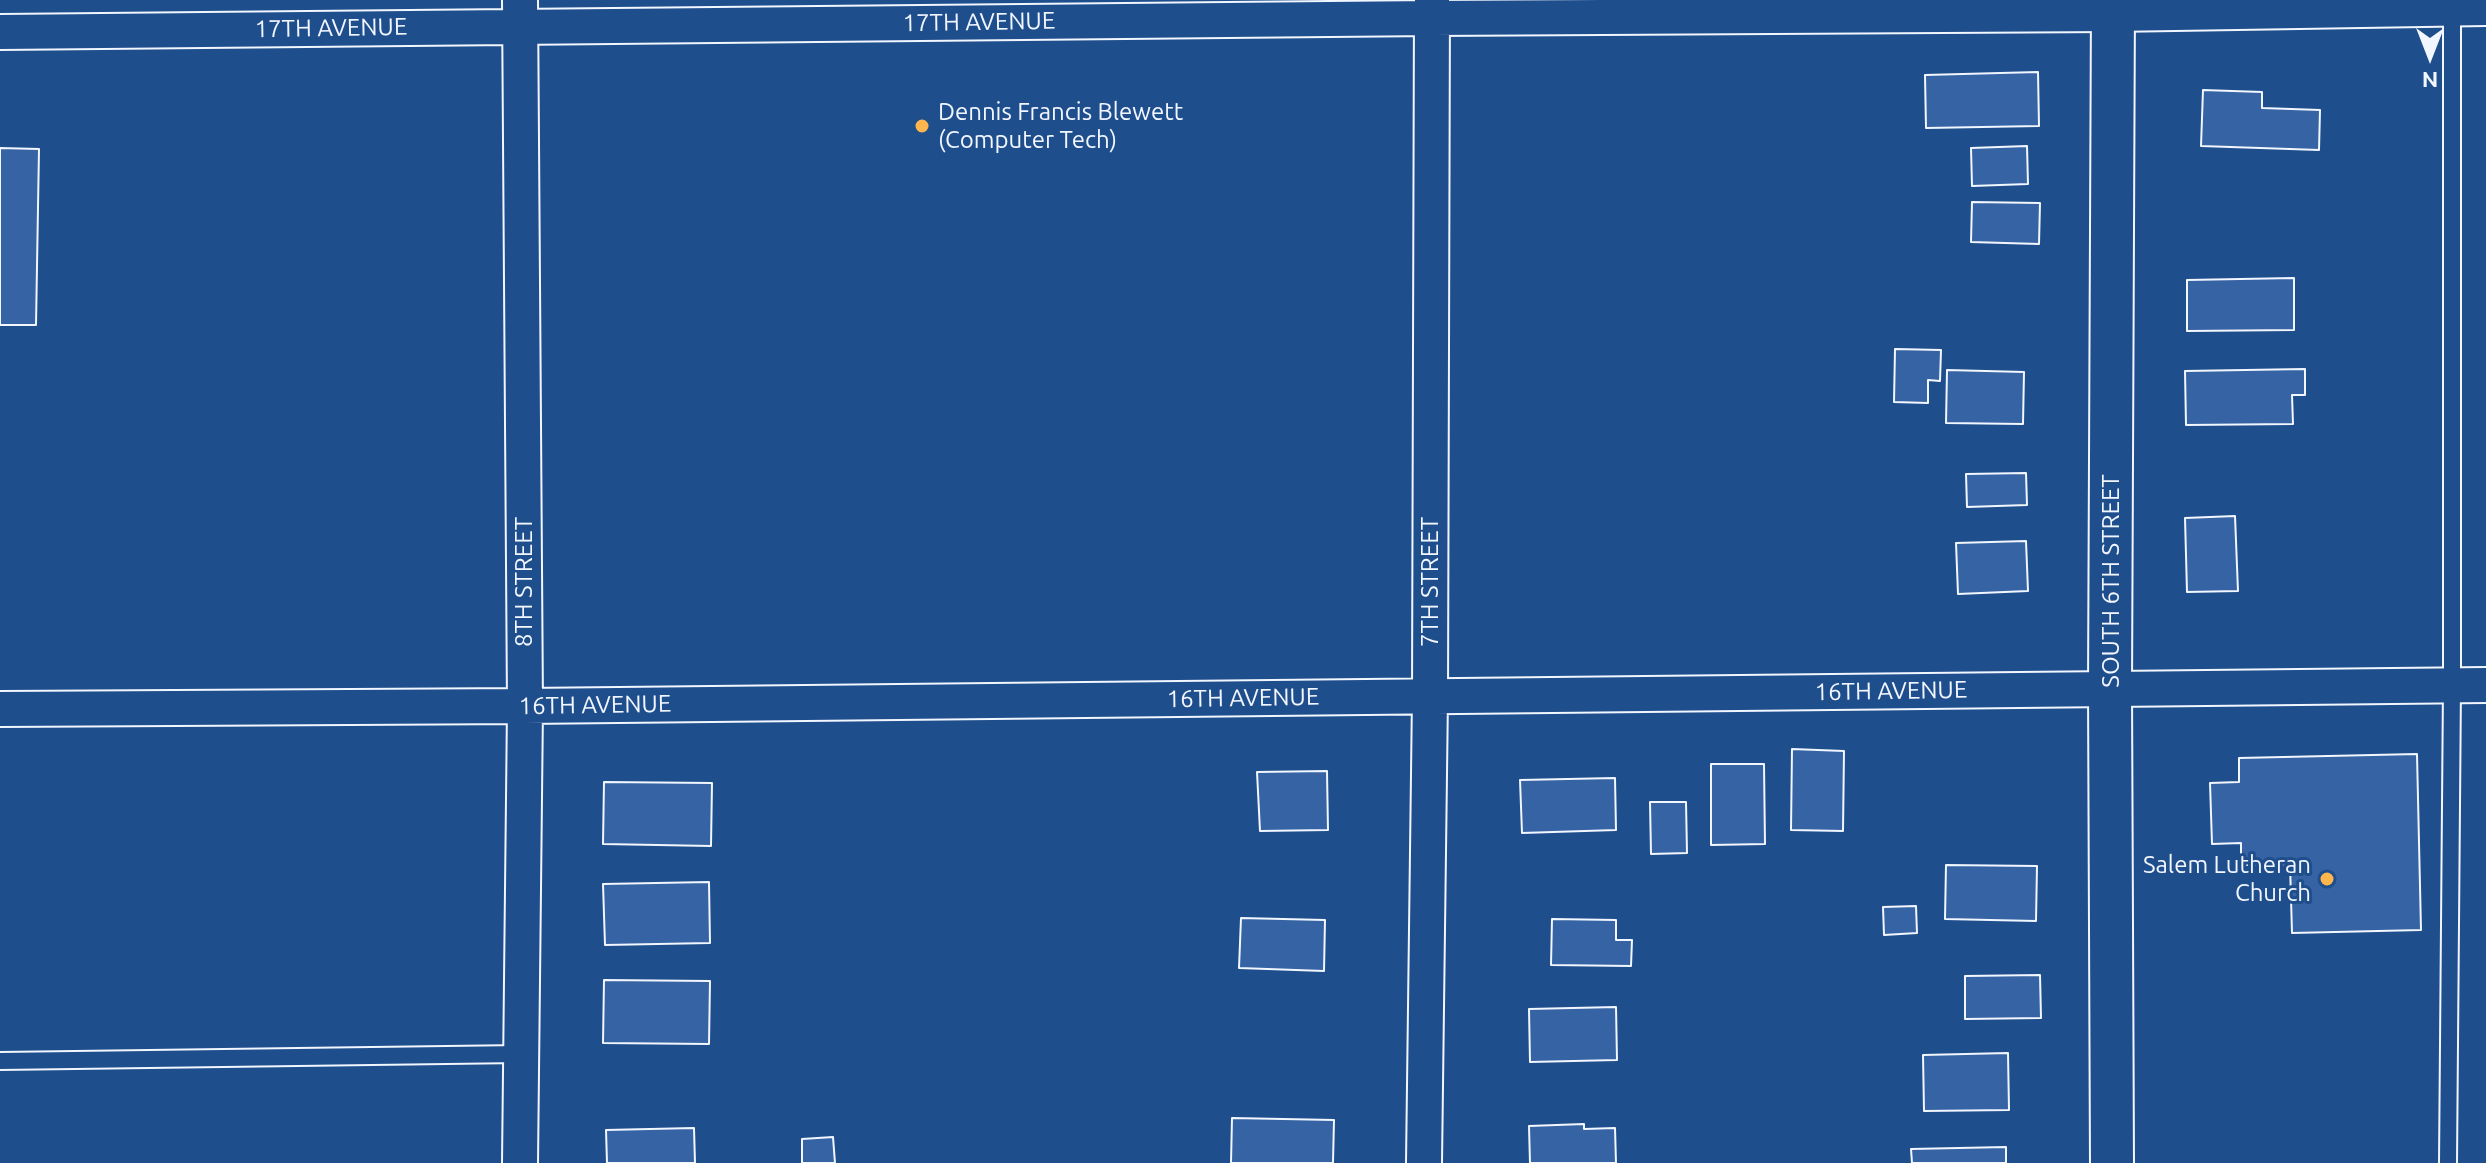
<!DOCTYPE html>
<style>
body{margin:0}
#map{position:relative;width:2486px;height:1163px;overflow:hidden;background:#1f4e8c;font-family:Ubuntu,sans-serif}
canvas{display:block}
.north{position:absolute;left:2390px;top:16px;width:80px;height:80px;-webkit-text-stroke:6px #1f4e8c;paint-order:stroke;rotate:180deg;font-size:22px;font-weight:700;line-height:32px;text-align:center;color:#f2f6ff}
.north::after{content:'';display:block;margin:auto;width:28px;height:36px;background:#f2f6ff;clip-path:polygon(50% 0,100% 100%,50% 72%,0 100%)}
</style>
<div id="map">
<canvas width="2486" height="1163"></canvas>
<div class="north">N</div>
</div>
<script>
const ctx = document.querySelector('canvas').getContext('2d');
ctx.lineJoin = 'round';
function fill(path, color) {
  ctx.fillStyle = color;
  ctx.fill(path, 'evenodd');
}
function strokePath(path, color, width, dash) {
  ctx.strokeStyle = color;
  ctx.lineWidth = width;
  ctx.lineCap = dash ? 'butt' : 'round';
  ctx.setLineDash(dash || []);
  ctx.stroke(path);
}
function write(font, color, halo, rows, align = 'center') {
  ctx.font = font + ' Ubuntu,sans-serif';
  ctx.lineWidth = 6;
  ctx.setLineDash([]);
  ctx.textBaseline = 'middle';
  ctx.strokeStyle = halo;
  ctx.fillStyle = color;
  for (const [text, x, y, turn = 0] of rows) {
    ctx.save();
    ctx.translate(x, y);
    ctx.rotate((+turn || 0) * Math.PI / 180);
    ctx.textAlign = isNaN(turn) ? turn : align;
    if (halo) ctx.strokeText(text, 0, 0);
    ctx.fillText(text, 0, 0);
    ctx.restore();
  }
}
const building = new Path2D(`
 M2038,72L2039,126L1926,128L1925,75Z
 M2203,90L2262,92V108L2320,110L2319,150L2201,146Z
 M2027,146L2028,184L1972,186L1971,148Z
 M0,148L39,149L36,325H0Z
 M1972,202L2040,203L2039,244L1971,242Z
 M2294,278V330L2187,331V280Z
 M1895,349L1941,350L1940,381L1928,380V403L1894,402Z
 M2305,369V395H2292L2293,424L2186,425L2185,371Z
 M1947,370L2024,372L2023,424L1946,423Z
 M2026,473L2027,505L1967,507L1966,474Z
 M2235,516L2238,591L2187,592L2185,518Z
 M2026,541L2028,591L1958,594L1956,543Z
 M1792,749L1844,751L1843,831L1791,830Z
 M2417,754L2421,930L2292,933L2290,864L2241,865V843L2212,844L2210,783L2239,782V758Z
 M1711,764H1764L1765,844L1711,845Z
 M1327,771L1328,830L1260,831L1257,772Z
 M1615,778L1616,830L1522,833L1520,780Z
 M604,782L712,783L711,846L603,844Z
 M1650,802H1686L1687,853L1651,854Z
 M1946,865L2037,866L2036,921L1945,919Z
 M709,882L710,943L605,945L603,884Z
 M1916,906L1917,933L1884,935L1883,907Z
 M1241,918L1325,920L1324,971L1239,968Z
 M1552,919L1616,920V940H1632L1631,966L1551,965Z
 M2040,975L2041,1018L1965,1019V976Z
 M604,980L710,981L709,1044L603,1043Z
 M1616,1007L1617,1060L1530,1062L1529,1009Z
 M2008,1053L2009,1110L1924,1111L1923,1055Z
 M1232,1118L1334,1120L1333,1163H1231Z
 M1584,1124V1129L1615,1128L1616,1163H1530L1529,1126Z
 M694,1128L695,1163H607L606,1130Z
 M833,1137L835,1163H802V1139Z
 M2006,1147V1163H1912L1911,1149Z`);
const service = new Path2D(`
 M0,1061L521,1054
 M2448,1163L2452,685V6`);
const minor = new Path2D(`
 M520,0L525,706L520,1163
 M0,32L1432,18L2113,14L2486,8
 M0,709L525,706L2486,685
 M1424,1163L1430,696L1432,0`);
const tertiary = new Path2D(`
 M2112,1163L2110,688L2113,0`);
const markers = [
 [922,126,8,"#ffb74d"],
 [2327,879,8,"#ffb74d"]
];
const streetNames = [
 ["17TH AVENUE",979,22,-1],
 ["17TH AVENUE",331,28,-1],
 ["SOUTH 6TH STREET",2111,581,-90],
 ["8TH STREET",524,582,-90],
 ["7TH STREET",1430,582,-90],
 ["16TH AVENUE",1891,691,-1],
 ["16TH AVENUE",1243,698,-1],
 ["16TH AVENUE",595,705,-1]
];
const poiNames = [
 ["Dennis Francis Blewett",938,112],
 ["(Computer Tech)",938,140],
 ["Salem Lutheran",2311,865,"right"],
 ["Church",2311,893,"right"]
];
fill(building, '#3563a3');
strokePath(building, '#f2f6ff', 2);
strokePath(service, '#f2f6ff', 20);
strokePath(minor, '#f2f6ff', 38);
strokePath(tertiary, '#f2f6ff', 46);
strokePath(service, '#1f4e8c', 16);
strokePath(minor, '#1f4e8c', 34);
strokePath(tertiary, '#1f4e8c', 42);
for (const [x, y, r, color] of markers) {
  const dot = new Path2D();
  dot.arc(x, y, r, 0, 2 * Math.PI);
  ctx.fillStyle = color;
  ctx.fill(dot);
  strokePath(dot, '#1f4e8c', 3);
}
write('24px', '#f2f6ff', '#1f4e8c', streetNames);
write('24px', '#f2f6ff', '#1f4e8c', poiNames, 'left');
</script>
